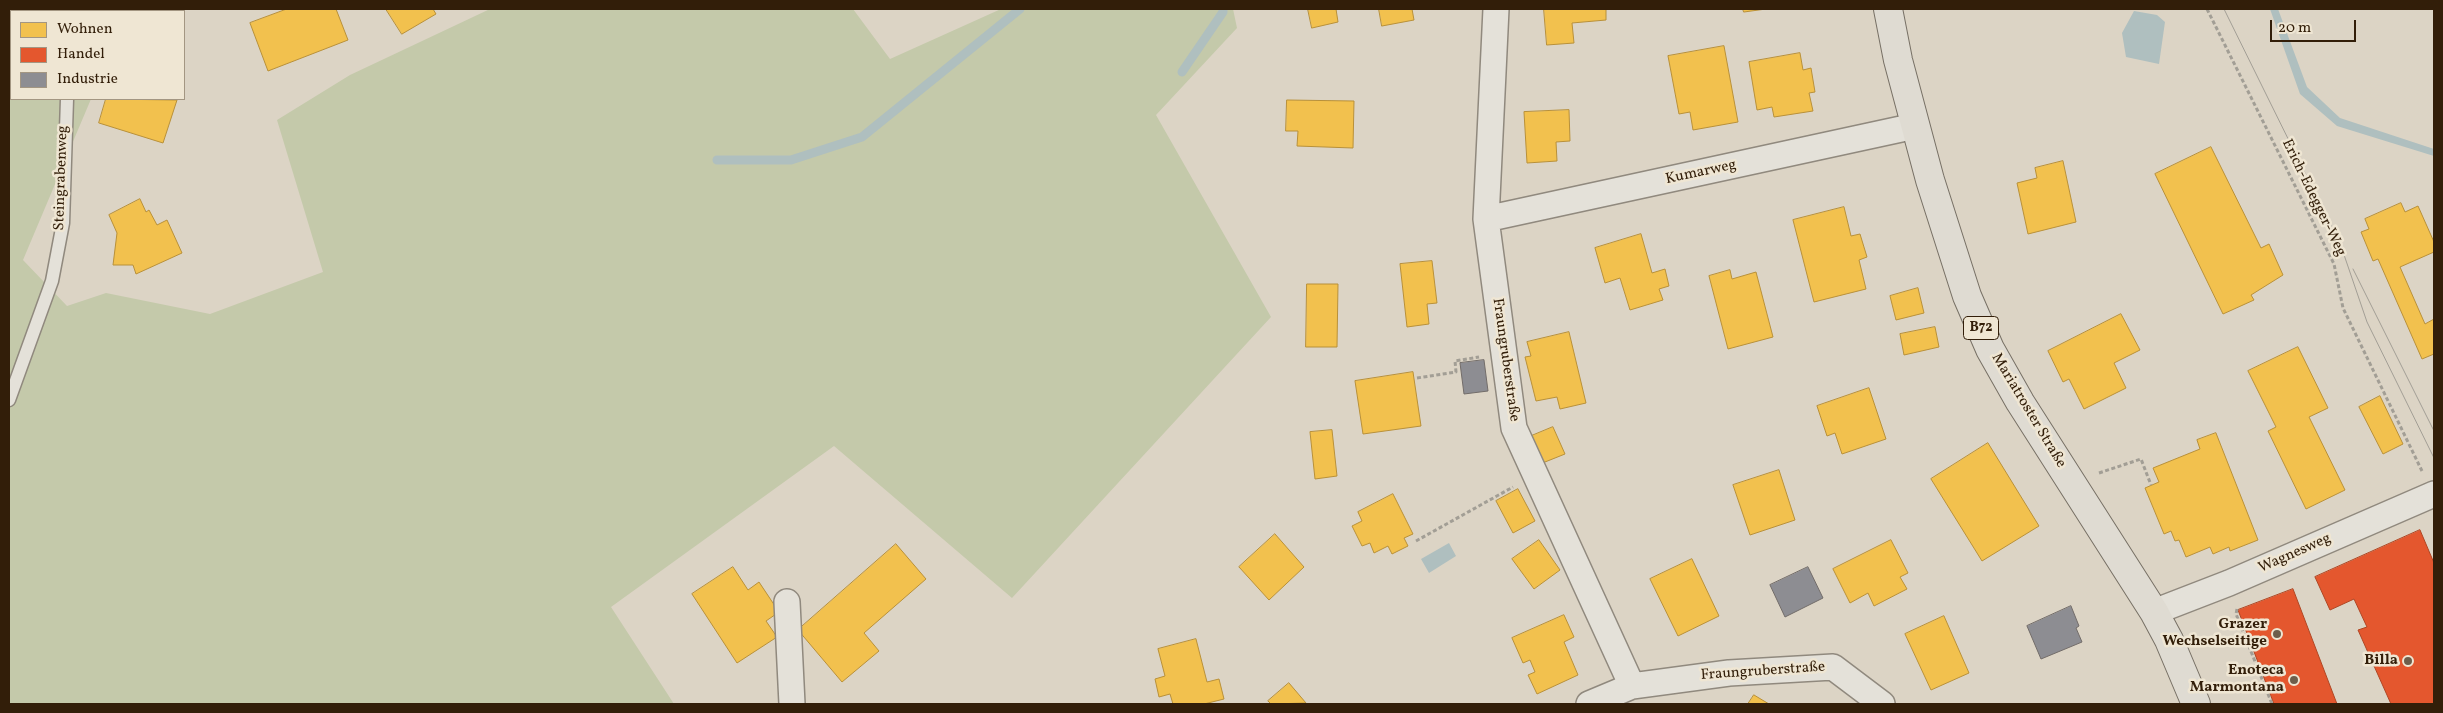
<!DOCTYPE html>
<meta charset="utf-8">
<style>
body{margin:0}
#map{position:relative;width:2443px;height:713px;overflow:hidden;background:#dcd4c5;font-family:Vollkorn,serif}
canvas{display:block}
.frame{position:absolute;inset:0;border:10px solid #321e09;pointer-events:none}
.legend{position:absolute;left:10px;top:10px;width:175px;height:90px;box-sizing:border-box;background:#efe6d3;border:1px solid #a39682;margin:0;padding:6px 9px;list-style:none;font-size:15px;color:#321e09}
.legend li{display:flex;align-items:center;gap:10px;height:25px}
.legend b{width:25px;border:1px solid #a39682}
.scale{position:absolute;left:2270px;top:20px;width:86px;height:22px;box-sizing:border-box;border:2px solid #321e09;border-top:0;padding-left:6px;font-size:15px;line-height:18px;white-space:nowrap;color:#321e09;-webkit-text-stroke:4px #efe6d3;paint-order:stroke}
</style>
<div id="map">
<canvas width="2443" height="713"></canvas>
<div class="frame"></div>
<ul class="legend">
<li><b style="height:14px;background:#f2c14e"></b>Wohnen</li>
<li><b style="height:14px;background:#e4572e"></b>Handel</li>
<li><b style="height:14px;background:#8d8d92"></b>Industrie</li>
</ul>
<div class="scale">20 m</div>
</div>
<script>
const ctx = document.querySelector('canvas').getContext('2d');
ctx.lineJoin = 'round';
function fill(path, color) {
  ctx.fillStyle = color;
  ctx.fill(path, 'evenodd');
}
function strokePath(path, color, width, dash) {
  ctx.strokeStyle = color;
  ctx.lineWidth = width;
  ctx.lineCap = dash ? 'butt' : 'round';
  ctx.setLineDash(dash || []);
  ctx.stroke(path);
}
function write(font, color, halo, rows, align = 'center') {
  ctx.font = font + ' Vollkorn,serif';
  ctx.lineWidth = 5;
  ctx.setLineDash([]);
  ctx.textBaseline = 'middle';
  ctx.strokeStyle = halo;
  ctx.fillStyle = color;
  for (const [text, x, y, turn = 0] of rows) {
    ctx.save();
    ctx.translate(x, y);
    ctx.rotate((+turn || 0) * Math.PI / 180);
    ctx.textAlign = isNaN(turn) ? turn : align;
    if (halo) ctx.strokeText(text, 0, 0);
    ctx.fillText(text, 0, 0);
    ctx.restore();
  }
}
const green = new Path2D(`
 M490,9H853L890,59L1001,9H1233L1237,28L1156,115L1271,317L1012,598L834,446L611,607L674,704H9V26H11V99H91L23,260L67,306L106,293L210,314L323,272L277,120L350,75Z`);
const water = new Path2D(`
 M2270,9H2278L2307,87L2340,118L2434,149V156L2337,126L2300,94Z
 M2134,11L2157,15L2165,22L2159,64L2126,57L2122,33Z
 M1449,543L1456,556L1429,573L1421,559Z`);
const homes = new Path2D(`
 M287,9H336L348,40L268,71L250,23Z
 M386,9H433L436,14L402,34Z
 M1308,9H1336L1338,22L1312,28Z
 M1379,9H1412L1414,20L1382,26Z
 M1544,9H1606V20L1572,23L1574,43L1547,45Z
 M1743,9H1766L1744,12Z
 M1724,46L1738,122L1693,130L1690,112L1679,114L1668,56Z
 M1800,53L1803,70L1811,68L1815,92L1809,93L1813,111L1774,117L1772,107L1757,110L1749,62Z
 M106,99L177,100L163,143L99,123Z
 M1287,100L1354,101L1353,148L1297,146L1298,131H1286Z
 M1569,110L1570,141L1556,142L1557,161L1527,163L1524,112Z
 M2211,147L2261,248L2269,244L2283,275L2251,295L2254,300L2223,314L2155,174Z
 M2063,161L2076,222L2028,234L2017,183L2037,178L2035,168Z
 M140,199L146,212L149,210L157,225L167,220L182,253L136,274L133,265H113L117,233L109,215Z
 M2401,203L2405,212L2418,206L2434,242V252L2400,267L2425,324L2434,319V354L2422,359L2378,259L2373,261L2361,232L2369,229L2365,219Z
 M1844,207L1851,236L1860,234L1867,257L1859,260L1866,289L1814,302L1793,220Z
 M1641,234L1652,273L1665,269L1669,286L1659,289L1663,300L1630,310L1620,278L1605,283L1595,248Z
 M1432,261L1437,303L1427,304L1429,324L1407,327L1400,264Z
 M1730,270L1732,279L1756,272L1773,337L1728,349L1709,276Z
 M1307,284H1338L1337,347H1306Z
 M1918,288L1924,313L1896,320L1890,296Z
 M2121,314L2140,350L2114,363L2126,388L2084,409L2069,379L2063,382L2048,351Z
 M1935,327L1939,347L1904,355L1900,334Z
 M1569,332L1586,403L1560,409L1557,397L1536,401L1525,357L1531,356L1527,342Z
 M2298,347L2328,408L2309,417L2345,490L2306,509L2268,431L2276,427L2248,371Z
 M1413,372L1421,426L1363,434L1355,381Z
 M1869,388L1886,439L1842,454L1835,433L1827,436L1817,406Z
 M2380,396L2403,444L2383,454L2359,407Z
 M1553,427L1565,454L1540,464L1529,437Z
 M1332,430L1337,476L1315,479L1310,432Z
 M2216,433L2258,540L2230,551L2229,547L2213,554L2210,547L2186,557L2179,540L2175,541L2171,531L2164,534L2145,488L2159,482L2153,468L2200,449L2197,440Z
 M1988,443L2039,526L1982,561L1931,479Z
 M1779,470L1795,520L1750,535L1733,485Z
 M1518,489L1535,521L1513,533L1496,501Z
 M1393,494L1413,534L1404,538L1408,546L1392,554L1388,546L1374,553L1370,543L1362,546L1352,526L1362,521L1358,512Z
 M1275,534L1304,567L1269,600L1239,567Z
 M1539,540L1560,570L1534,589L1512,559Z
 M1891,540L1908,573L1900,577L1907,589L1874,606L1868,593L1850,603L1833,569Z
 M896,544L926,579L864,633L879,651L842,682L798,630Z
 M1692,559L1719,616L1678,636L1650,579Z
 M733,567L748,590L759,582L779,612L766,621L777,637L737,663L692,594Z
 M1564,615L1574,637L1564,642L1578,675L1537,694L1528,675L1535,672L1530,660L1523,663L1512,638Z
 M1944,616L1969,673L1931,690L1905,634Z
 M1196,639L1207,682L1219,679L1224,699L1204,704H1173L1170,694L1159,697L1155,679L1165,676L1158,649Z
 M1289,683L1306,703L1271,704L1268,701Z
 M1754,695L1769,704H1748Z`);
const shops = new Path2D(`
 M2420,530L2434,563V704H2391L2358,630L2367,627L2354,599L2330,610L2315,577Z
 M2293,589L2337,704H2274L2238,610Z`);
const industry = new Path2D(`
 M1484,360L1488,391L1464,394L1460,363Z
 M1808,567L1823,598L1785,617L1770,585Z
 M2071,606L2079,626L2076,628L2082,642L2041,659L2027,626Z`);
const stream = new Path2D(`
 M32,11L35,9
 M9,29L11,28
 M1182,72L1223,12V9
 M717,160H791L862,137L1020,9`);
const path = new Path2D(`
 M2207,9L2334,264L2343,308L2422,471
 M1417,378L1456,372L1455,361L1479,357
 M2099,473L2141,459L2151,485
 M1416,541L1513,487
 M2237,609L2236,614L2272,704`);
const service = new Path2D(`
 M103,11V9
 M9,400L52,281L63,223L67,99`);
const minor = new Path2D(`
 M1496,9L1486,219L1514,428L1632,686L1729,673L1833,667L1882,704
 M69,11L72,9
 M9,50L11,49
 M1486,219L1915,126
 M787,602L792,704
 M2154,612L2229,583L2434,494
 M1589,704L1632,686`);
const primary = new Path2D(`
 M1888,9L1898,60L1930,180L1967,296L1990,349L2020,402L2154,612L2169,640L2196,704`);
const tram = new Path2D(`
 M2224,9L2341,246L2367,322L2434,458
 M2353,269L2434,431`);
const markers = [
 [2277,634,5,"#6e5e4b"],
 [2408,661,5,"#6e5e4b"],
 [2294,680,5,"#6e5e4b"]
];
const shields = [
 [1981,328,35]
];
const shieldNames = [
 ["B72",1981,328]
];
const streetNames = [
 ["Kumarweg",1701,173,-12],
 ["Steingrabenweg",62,178,-88],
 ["Erich-Edegger-Weg",2313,198,64],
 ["Fraungruberstraße",1505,360,82],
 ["Mariatroster Straße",2028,411,59],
 ["Wagnesweg",2295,554,-24],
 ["Fraungruberstraße",1763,672,-4]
];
const poiNames = [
 ["Grazer",2267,625],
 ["Wechselseitige",2267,642],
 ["Billa",2398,661],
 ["Enoteca",2284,671],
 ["Marmontana",2284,688]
];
fill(green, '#c4c9aa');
fill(water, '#afbfbf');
fill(homes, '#f2c14e');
strokePath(homes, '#b89039', 1);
fill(shops, '#e4572e');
strokePath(shops, '#af4623', 1);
fill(industry, '#8d8d92');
strokePath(industry, '#726c69', 1);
strokePath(stream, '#afbfbf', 9);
strokePath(service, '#90897e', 15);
strokePath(minor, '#90897e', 28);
strokePath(primary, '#777065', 30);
strokePath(path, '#a29e95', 3, [4, 2.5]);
strokePath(service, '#e4e1d9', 12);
strokePath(minor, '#e4e1d9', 25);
strokePath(primary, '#dfdbd2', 28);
strokePath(tram, '#a29e95', 1);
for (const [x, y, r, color] of markers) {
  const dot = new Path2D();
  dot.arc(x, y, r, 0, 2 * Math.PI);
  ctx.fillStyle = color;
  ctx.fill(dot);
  strokePath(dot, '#efe6d3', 2);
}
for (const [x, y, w] of shields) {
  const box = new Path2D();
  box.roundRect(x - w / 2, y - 11.5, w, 23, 4);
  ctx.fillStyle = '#efe6d3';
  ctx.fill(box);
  strokePath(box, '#321e09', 1);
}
write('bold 14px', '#321e09', null, shieldNames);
write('15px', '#321e09', '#efe6d3', streetNames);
write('bold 15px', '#321e09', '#efe6d3', poiNames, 'right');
</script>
